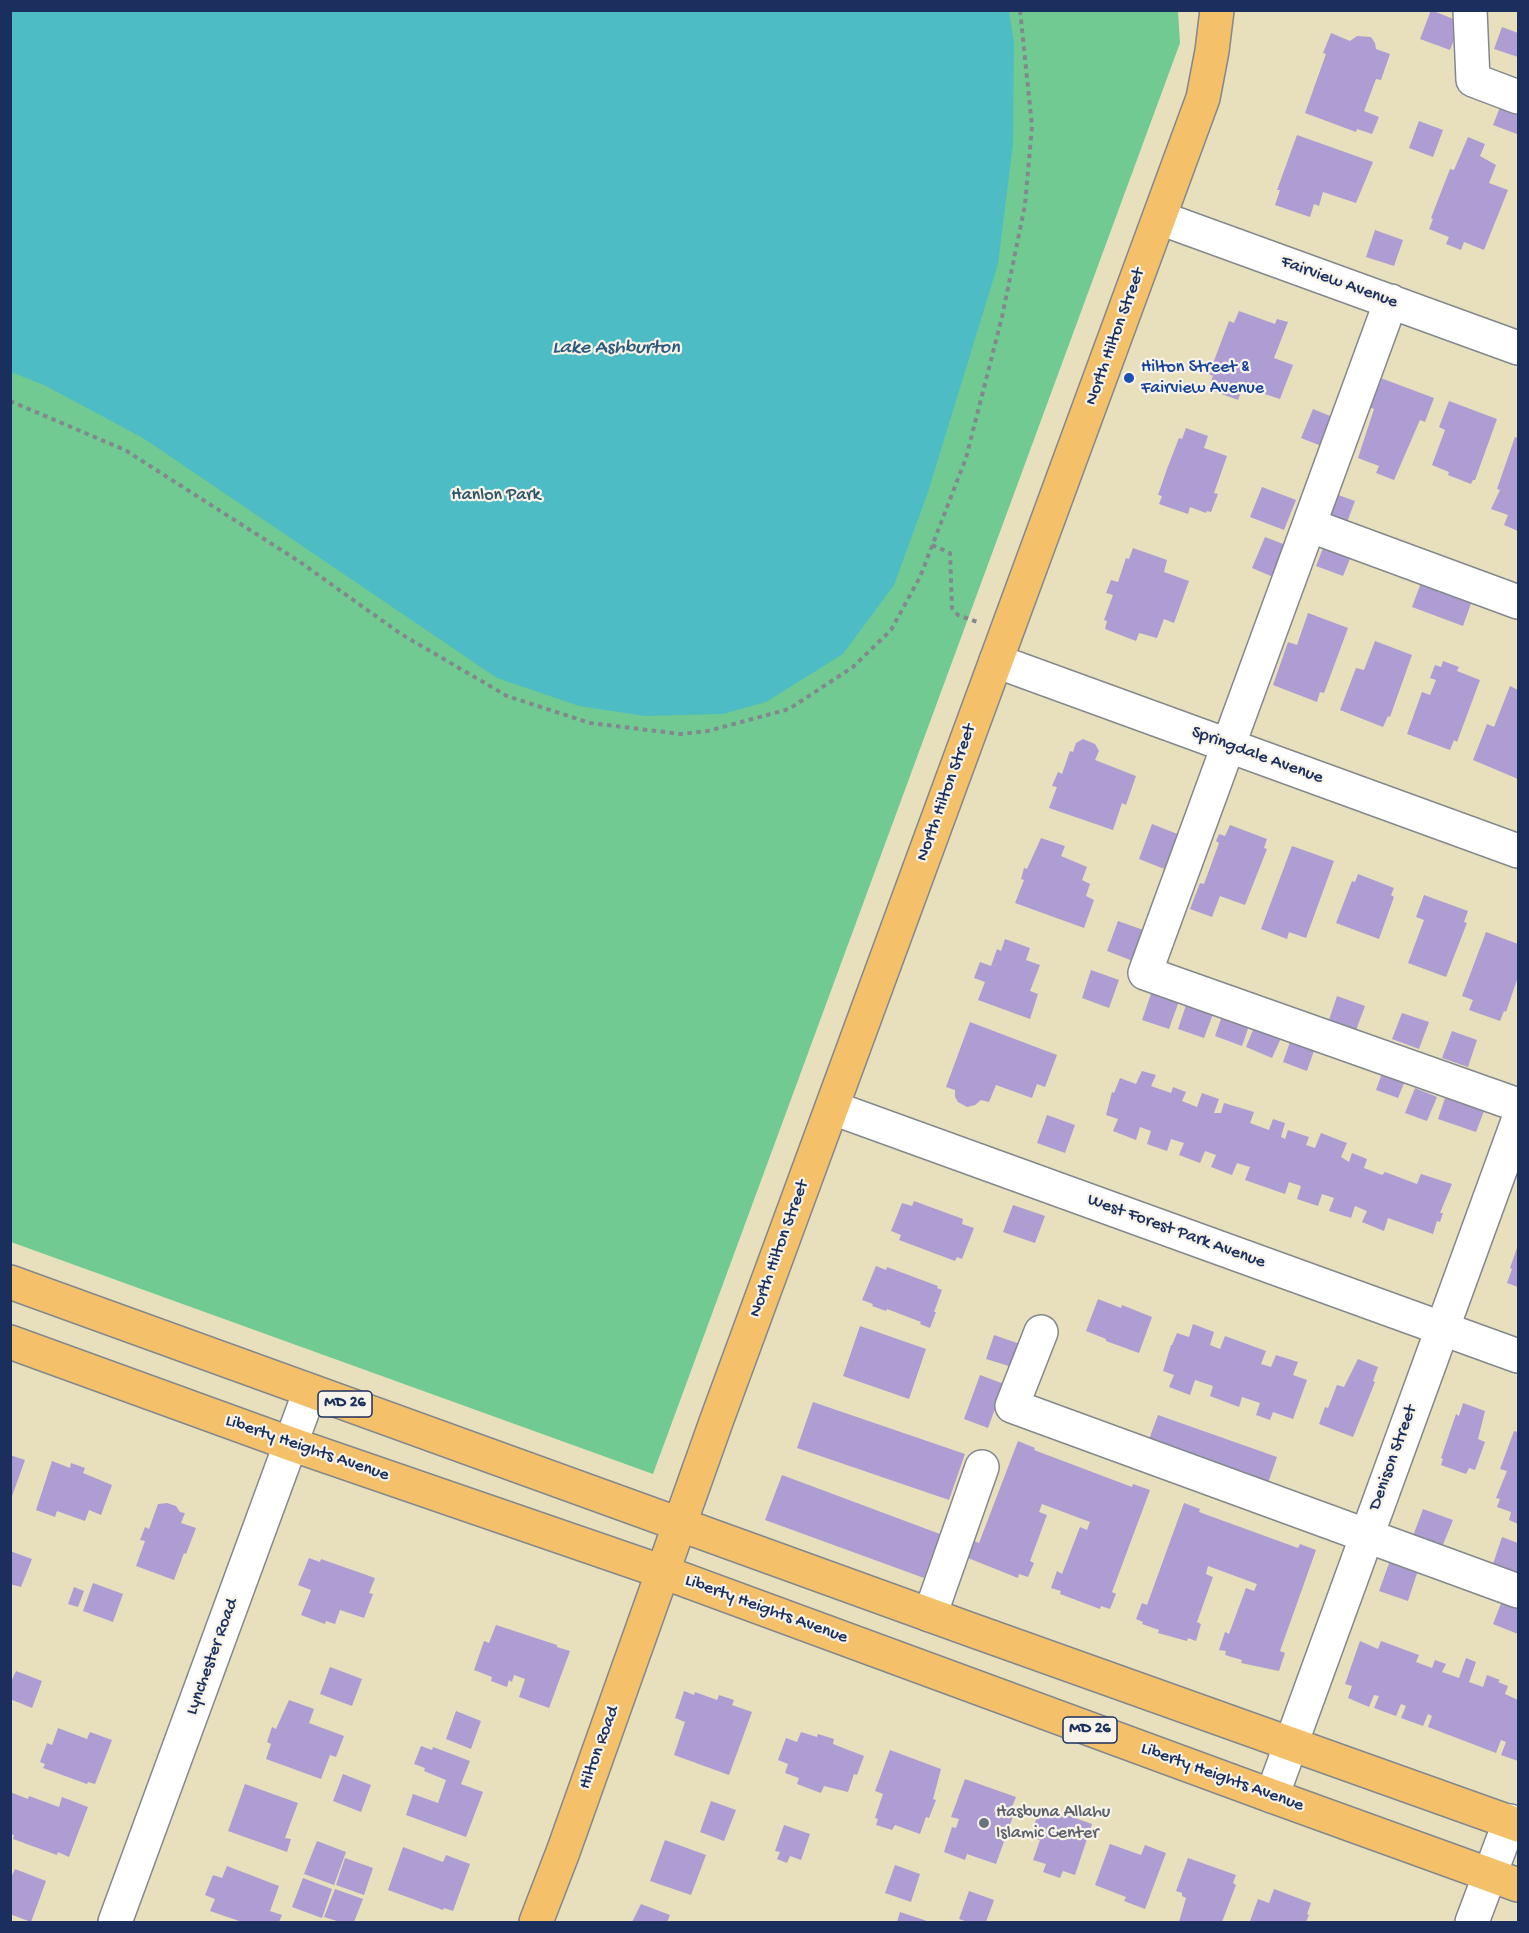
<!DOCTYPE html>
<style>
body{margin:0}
#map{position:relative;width:1529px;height:1933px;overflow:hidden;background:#e8e0bc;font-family:"Gochi Hand",sans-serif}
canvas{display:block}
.frame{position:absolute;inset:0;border:12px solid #1b2f5e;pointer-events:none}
</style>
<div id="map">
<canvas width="1529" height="1933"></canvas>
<div class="frame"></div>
</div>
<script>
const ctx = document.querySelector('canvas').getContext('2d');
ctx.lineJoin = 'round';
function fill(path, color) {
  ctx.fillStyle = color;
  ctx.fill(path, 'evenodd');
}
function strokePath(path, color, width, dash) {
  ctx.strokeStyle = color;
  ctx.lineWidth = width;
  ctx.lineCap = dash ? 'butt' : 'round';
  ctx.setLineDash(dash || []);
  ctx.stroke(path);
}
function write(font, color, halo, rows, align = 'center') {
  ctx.font = font + ' "Gochi Hand",sans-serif';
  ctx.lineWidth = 4.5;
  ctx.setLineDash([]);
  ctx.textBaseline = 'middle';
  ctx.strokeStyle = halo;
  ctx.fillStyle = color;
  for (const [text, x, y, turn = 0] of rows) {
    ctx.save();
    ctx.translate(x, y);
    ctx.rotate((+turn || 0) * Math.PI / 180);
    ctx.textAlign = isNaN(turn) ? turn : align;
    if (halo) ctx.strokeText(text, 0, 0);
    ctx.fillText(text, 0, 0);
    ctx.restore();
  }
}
const green = new Path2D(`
 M10,11H1178L1180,43L653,1474L11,1242Z`);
const water = new Path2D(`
 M10,11H1009L1014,43L1013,144L998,264L928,492L894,585L843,654L766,702L723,714L645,716L579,706L497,678L143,438L44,385L11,372Z`);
const building = new Path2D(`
 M1431,10L1461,22L1450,50L1420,39Z
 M1502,27L1518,33V57L1494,49Z
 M1331,33L1350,41L1357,36L1371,37L1375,43L1376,49L1390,54L1381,80L1376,79L1364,111L1379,117L1372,134L1357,129L1356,132L1305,113L1326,54L1323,53Z
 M1502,102L1518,108L1517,134L1493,125Z
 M1419,121L1443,130L1433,157L1409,148Z
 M1297,135L1373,162L1356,203L1323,192L1319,206L1314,204L1310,217L1275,205L1280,190H1277Z
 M1468,137L1485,144L1480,156L1496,165L1489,183L1508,190L1484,250L1464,242L1461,250L1446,244L1449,237L1429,229L1433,219L1431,218L1450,169L1454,170Z
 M1375,230L1403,240L1394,266L1366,257Z
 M1239,311L1275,324L1277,319L1288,322L1274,358L1293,365L1280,399L1243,387L1238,400L1208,389L1213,376L1209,374L1229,321L1234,323Z
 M1378,377L1434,398L1425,422L1420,420L1394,480L1376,473L1379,466L1358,458L1374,409L1364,405Z
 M1449,401L1497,419L1475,480H1473L1471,484L1448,475L1449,472L1432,465L1445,430L1439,427Z
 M1313,409L1340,420L1329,449L1301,438Z
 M1186,428L1208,436L1204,448L1227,456L1214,493L1218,494L1211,512L1207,511L1206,513L1190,507L1188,514L1159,504L1162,496L1158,495L1167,469L1179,438L1182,439Z
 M1515,437L1518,438V531L1504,525L1508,515L1491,509L1500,490L1497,489Z
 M1262,487L1296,500L1284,530L1250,517Z
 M1330,492L1355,501L1346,525L1322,516Z
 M1265,537L1291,547L1278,579L1252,568Z
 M1327,538L1354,549L1343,576L1316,566Z
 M1133,548L1167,560L1164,572L1189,581L1174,623L1164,619L1157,638L1139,633L1136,641L1105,629L1107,621L1104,620L1113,595L1106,593L1111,580L1118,582L1126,558L1129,559Z
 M1422,580L1473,598L1463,626L1412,607Z
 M1308,613L1348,628L1324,693L1320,692L1317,702L1273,685L1288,642L1297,645Z
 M1375,641L1412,655L1390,717L1388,716L1383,727L1340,710L1356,668L1364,670Z
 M1443,661L1459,667L1457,671L1480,680L1457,742L1454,740L1450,750L1407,734L1422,692L1430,695L1436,680L1430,678L1435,665L1441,667Z
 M1510,686L1518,690V779L1473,760L1487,724L1494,727Z
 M1083,739L1095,744L1099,751L1095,760L1136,776L1126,805L1122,803L1113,830L1049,808L1057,787L1052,786L1058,772L1062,774L1070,751L1073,752L1076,743Z
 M1152,824L1180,835L1167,870L1139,859Z
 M1230,825L1267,839L1264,848L1267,849L1245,905L1220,896L1212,917L1190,909L1200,883L1204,884L1219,843L1216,841L1219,834L1225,836Z
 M1041,838L1065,846L1061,856L1087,867L1082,880L1090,884L1086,896L1094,900L1084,928L1015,903L1024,880L1021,879L1024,868L1027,869Z
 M1292,846L1334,861L1306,938L1289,932L1287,939L1261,929Z
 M1358,874L1394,888L1391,895L1394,897L1379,939L1336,923L1352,881L1355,882Z
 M1424,895L1468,911L1464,922L1467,923L1446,977L1408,963L1424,920L1416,917Z
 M1118,921L1149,932L1138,963L1107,951Z
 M1486,932L1518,944V977L1506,1012L1504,1011L1500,1021L1469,1010L1473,1000L1462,996Z
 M1005,939L1030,948L1026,960L1040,965L1030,991L1038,994L1030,1019L978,1000L985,982L974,978L980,962L991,966L997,949L1001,951Z
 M1091,970L1119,980L1109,1008L1082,998Z
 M1152,991L1179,1001L1169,1029L1142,1020Z
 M1337,996L1365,1006L1355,1033L1328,1023Z
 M1186,1005L1213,1014L1204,1038L1178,1029Z
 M1223,1013L1250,1023L1242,1046L1215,1036Z
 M1402,1013L1429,1022L1419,1049L1392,1039Z
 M970,1022L1057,1055L1045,1087L1037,1084L1032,1098L996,1085L989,1102L981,1100L975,1105L967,1107L958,1102L955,1097V1090L946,1087Z
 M1255,1025L1282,1036L1272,1058L1246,1047Z
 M1452,1031L1477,1040L1468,1067L1442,1058Z
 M1292,1036L1316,1045L1307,1071L1283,1062Z
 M1384,1068L1407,1076L1398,1098L1376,1090Z
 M1142,1071L1156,1075L1151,1086L1171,1093L1173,1087L1186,1092L1182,1101L1197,1107L1202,1093L1219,1099L1214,1113H1221L1224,1103L1254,1112L1250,1123L1269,1130L1273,1119L1285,1123L1281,1137L1285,1139L1288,1130L1309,1137L1306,1145L1315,1148L1321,1133L1347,1143L1341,1157L1349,1162L1352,1153L1367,1159L1364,1168L1382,1175L1385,1172L1417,1184L1421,1174L1452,1184L1440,1213H1443L1440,1222L1437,1221L1433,1234L1388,1218L1384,1231L1362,1222L1367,1211L1355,1206L1351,1218L1329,1211L1334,1198L1322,1194L1318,1206L1297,1199L1301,1186L1289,1182L1285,1194L1245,1180L1250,1167L1237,1163L1232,1175L1211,1167L1216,1155L1205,1151L1200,1163L1179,1155L1184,1143L1171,1139L1167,1151L1147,1144L1151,1131L1140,1127L1136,1140L1113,1131L1118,1119L1106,1115L1112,1092L1114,1093L1120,1078L1136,1084Z
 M1415,1088L1437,1097L1427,1121L1405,1113Z
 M1447,1092L1486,1106L1476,1132L1438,1119Z
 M1047,1115L1075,1125L1065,1153L1037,1143Z
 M914,1201L963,1219L962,1224L974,1228L962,1259L957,1257L955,1261L899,1240L901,1235L891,1231L902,1203L912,1206Z
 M1013,1205L1045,1216L1035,1243L1003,1232Z
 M1518,1245V1287L1507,1283L1512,1269L1510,1268Z
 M876,1266L886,1270L887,1267L938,1286L937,1288L942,1290L934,1312H936L930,1328L920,1324L921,1322L887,1309L886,1311L872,1306L873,1304L862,1300Z
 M1098,1299L1121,1308L1122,1305L1152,1317L1139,1353L1106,1341V1339L1086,1331Z
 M1193,1324L1214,1332L1210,1345L1220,1349L1225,1336L1266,1351L1261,1364L1271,1367L1276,1355L1298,1362L1293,1375L1307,1380L1293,1419L1273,1412L1270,1420L1256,1415L1260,1403L1242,1397L1239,1407L1210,1396L1213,1386L1195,1380L1190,1395L1169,1387L1174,1375L1163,1371L1171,1345H1172L1177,1333L1189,1337Z
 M860,1326L926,1349L909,1399L843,1376Z
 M994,1335L1020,1344L1012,1367L986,1359Z
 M1358,1359L1378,1367L1373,1381L1375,1382L1353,1437L1319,1424L1325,1407L1328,1408L1337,1385L1344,1387Z
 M980,1375L1004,1384L988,1428L964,1419Z
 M813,1402L965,1454L949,1500L797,1448Z
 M1463,1403L1485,1411L1478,1439L1485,1442L1475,1470L1469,1468L1466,1474L1441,1465L1443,1459L1441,1458L1456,1414L1459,1416Z
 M1158,1415L1277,1457L1268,1483L1148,1442Z
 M1514,1431L1518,1432V1524L1509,1520L1511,1512L1497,1507L1500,1499L1496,1498L1507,1471L1500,1469Z
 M1018,1441L1035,1448L1034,1450L1132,1487L1133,1484L1150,1490L1112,1592L1116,1594L1110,1609L1101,1606L1100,1609L1060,1594L1061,1591L1051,1588L1057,1571L1062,1574L1080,1527L1087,1530L1090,1522L1042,1504L1039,1512L1047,1515L1030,1561L1034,1563L1028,1577L1019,1574L1018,1578L968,1558L974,1541L979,1543Z
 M10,1455L25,1460L11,1499H10Z
 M52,1461L70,1468L71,1463L85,1468L83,1473L112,1485L101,1515L89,1510L85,1521L57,1511L55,1517L36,1510Z
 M782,1475L940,1534L924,1578L765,1520Z
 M167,1503L176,1506L180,1512L185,1513L181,1523L196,1528L186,1554L184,1553L174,1580L136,1566L145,1541L140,1540L145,1527L149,1529L158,1504Z
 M1184,1503L1200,1509L1199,1512L1298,1548L1300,1544L1316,1550L1280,1651L1285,1653L1279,1671L1241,1663L1242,1660L1225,1655L1226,1651L1219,1650L1225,1632L1229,1634L1246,1588L1254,1591L1257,1584L1208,1566L1206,1574L1213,1577L1197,1622L1201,1624L1196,1641L1188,1638L1187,1641L1158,1633L1159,1630L1142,1624L1143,1622L1136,1619L1142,1603L1147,1605Z
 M1423,1509L1453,1520L1442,1547L1413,1536Z
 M1502,1537L1518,1543V1574L1493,1564Z
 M10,1551L32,1559L21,1587L10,1584Z
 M1392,1555L1420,1564L1408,1601L1379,1591Z
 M309,1558L320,1562L321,1559L375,1578L369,1593L373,1594L364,1618L340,1610L335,1624L326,1621L325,1624L301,1615L311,1590L298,1585Z
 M93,1583L123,1594L113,1622L83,1611Z
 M74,1587L84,1591L78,1607L68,1604Z
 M1502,1601L1518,1607V1634L1493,1624Z
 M496,1625L557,1645V1647L570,1651L549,1708L519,1697L525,1679L514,1675L512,1682L509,1680L507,1687L491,1681L492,1677L474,1670L484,1641L489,1643Z
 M1360,1641L1378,1649L1381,1641L1419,1655L1416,1662L1432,1668L1435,1660L1446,1664L1442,1672L1459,1678L1466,1658L1476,1662L1469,1682L1483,1687L1487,1675L1500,1680L1498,1682L1508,1686L1505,1694L1518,1700V1761L1501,1755L1506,1742L1501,1740L1496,1753L1428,1727L1432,1716L1428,1714L1423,1726L1401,1718L1406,1706L1401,1704L1396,1716L1374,1708L1379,1696L1374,1695L1369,1707L1348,1698L1352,1686L1345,1684Z
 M330,1667L362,1679L352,1706L320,1694Z
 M16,1671L42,1681L32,1708L10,1699V1684Z
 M684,1691L694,1695L695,1692L717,1700L719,1695L734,1700L732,1705L752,1712L729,1775L674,1755L685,1722L675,1718Z
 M289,1700L314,1709L309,1723L344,1736L336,1757L330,1755L321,1779L266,1759L271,1744L267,1742L272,1727L276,1729Z
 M456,1711L481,1721L471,1749L446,1739Z
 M58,1728L87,1739L90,1732L112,1740L95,1784L88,1782L87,1784L43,1768L45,1764L40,1762L47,1743L52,1745Z
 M801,1732L817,1737L818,1734L834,1739L833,1744L864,1756L857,1775L854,1774L848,1792L824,1786L821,1793L797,1784L799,1778L785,1773L788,1764L778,1760L786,1738L797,1742Z
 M421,1746L432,1750L433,1747L470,1761L461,1784L483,1792L466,1837L406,1815L413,1794L438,1803L446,1780L424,1771L425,1768L414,1764Z
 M890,1750L941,1769L933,1799L936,1800L929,1818L926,1817L920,1834L895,1825L892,1830L876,1825L878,1819L875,1818L883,1794L875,1791Z
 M343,1774L371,1785L361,1812L333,1801Z
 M965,1779L1016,1797L1012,1807L1016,1808L996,1864L967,1854L965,1860L944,1852L952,1827L956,1828L959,1819L951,1817Z
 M245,1784L298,1803L285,1838L291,1839L287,1852L228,1831Z
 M10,1792L28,1799L29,1796L59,1807L62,1797L88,1807L69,1857L58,1852L57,1855L13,1839L14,1835L10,1834Z
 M711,1801L736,1810L724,1841L700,1832Z
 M1041,1806L1092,1824L1075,1875L1063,1871L1060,1878L1043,1872L1046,1864L1033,1860L1040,1840L1030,1836Z
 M784,1825L810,1834L801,1860L790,1856L787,1863L777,1859L780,1852L775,1851Z
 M665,1840L706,1855L691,1895L650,1881Z
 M317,1841L346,1852L334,1885L304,1874Z
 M1110,1844L1141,1855L1145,1845L1166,1853L1145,1909L1124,1901L1126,1897L1095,1885Z
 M403,1847L443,1862L446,1855L470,1864L453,1911L444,1908L443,1910L388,1890Z
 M345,1858L373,1868L364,1895L336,1885Z
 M1188,1858L1236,1875L1233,1883L1236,1885L1222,1922H1179L1186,1898L1182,1896V1893L1176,1891Z
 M895,1865L920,1874L911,1902L885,1893Z
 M227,1866L279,1886L270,1911L282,1915L279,1922H242L210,1911L215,1899L205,1895L213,1875L222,1878Z
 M15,1869L46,1881L31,1922L10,1914V1880Z
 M303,1878L332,1889L322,1918L292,1907Z
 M335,1889L363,1899L354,1922H340L324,1917Z
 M1274,1889L1311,1903L1307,1914L1309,1915L1306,1922L1250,1921L1258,1899L1269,1903Z
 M969,1891L994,1900L986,1922H968L959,1919Z
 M641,1904L670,1915L667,1922H632Z
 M900,1912L930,1922H897Z`);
const path = new Path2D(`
 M10,401L125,450L300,562L401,634L507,696L590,723L681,734L708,731L789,709L853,667L891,630L920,577L966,458L1002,317L1025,205L1032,126L1020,10
 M932,545L950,553L952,608L958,615L980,623`);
const minor = new Path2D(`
 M1470,10L1473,80L1518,97
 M1160,218L1518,348
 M1391,301L1145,973L1518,1105
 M1309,525L1518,602
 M996,661L1518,851
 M833,1108L1518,1356
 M1041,1332L1012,1406L1518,1591
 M930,1615L982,1467
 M1272,1796L1518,1121
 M115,1922L310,1391
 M1472,1922L1510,1821`);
const major = new Path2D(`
 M10,1282L966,1628L1518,1825
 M10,1342L291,1444L663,1572L1272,1796L1518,1885
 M536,1922L563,1852L716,1422L1203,98L1212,51L1217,10`);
const markers = [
 [1129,378,6,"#1a4fb4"],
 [984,1823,6,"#6b7280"]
];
const shields = [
 [345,1404,54],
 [1090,1730,54]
];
const shieldNames = [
 ["MD 26",345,1404],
 ["MD 26",1090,1730]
];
const streetNames = [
 ["Fairview Avenue",1339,283,20],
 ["North Hilton Street",1116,337,-70],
 ["Springdale Avenue",1257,756,20],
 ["North Hilton Street",947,793,-70],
 ["West Forest Park Avenue",1176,1232,20],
 ["North Hilton Street",780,1249,-70],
 ["Liberty Heights Avenue",307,1449,19],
 ["Denison Street",1394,1458,-70],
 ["Liberty Heights Avenue",766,1610,20],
 ["Lynchester Road",213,1657,-70],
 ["Hilton Road",600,1748,-70],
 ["Liberty Heights Avenue",1222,1778,20]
];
const transitNames = [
 ["Hilton Street &",1141,368],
 ["Fairview Avenue",1141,389]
];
const parkNames = [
 ["Hanlon Park",496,496]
];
const worshipNames = [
 ["Hasbuna Allahu",996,1813],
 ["Islamic Center",996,1834]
];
const waterNames = [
 ["Lake Ashburton",616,349]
];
fill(green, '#70ca91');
fill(water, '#4ebcc5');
fill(building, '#ad9dd3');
strokePath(minor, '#82888d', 36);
strokePath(major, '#82888d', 36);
strokePath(path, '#82888d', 4, [4.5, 4.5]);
strokePath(minor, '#fff', 33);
strokePath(major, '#f4c16a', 33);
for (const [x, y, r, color] of markers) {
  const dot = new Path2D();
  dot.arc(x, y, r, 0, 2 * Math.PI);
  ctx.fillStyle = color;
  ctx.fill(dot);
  strokePath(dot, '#f7f3e8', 2);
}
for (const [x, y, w] of shields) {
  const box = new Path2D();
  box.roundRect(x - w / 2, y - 13, w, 26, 4.5);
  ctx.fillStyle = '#f7f3e8';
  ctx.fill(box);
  strokePath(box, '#1b2f5e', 1.5);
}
write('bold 16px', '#1b2f5e', null, shieldNames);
write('18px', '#1b2f5e', '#f7f3e8', streetNames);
write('18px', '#164399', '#f7f3e8', transitNames, 'left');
write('18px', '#30566b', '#f7f3e8', parkNames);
write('18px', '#5b616d', '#f7f3e8', worshipNames, 'left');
write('italic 20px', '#2a597d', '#f7f3e8', waterNames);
</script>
